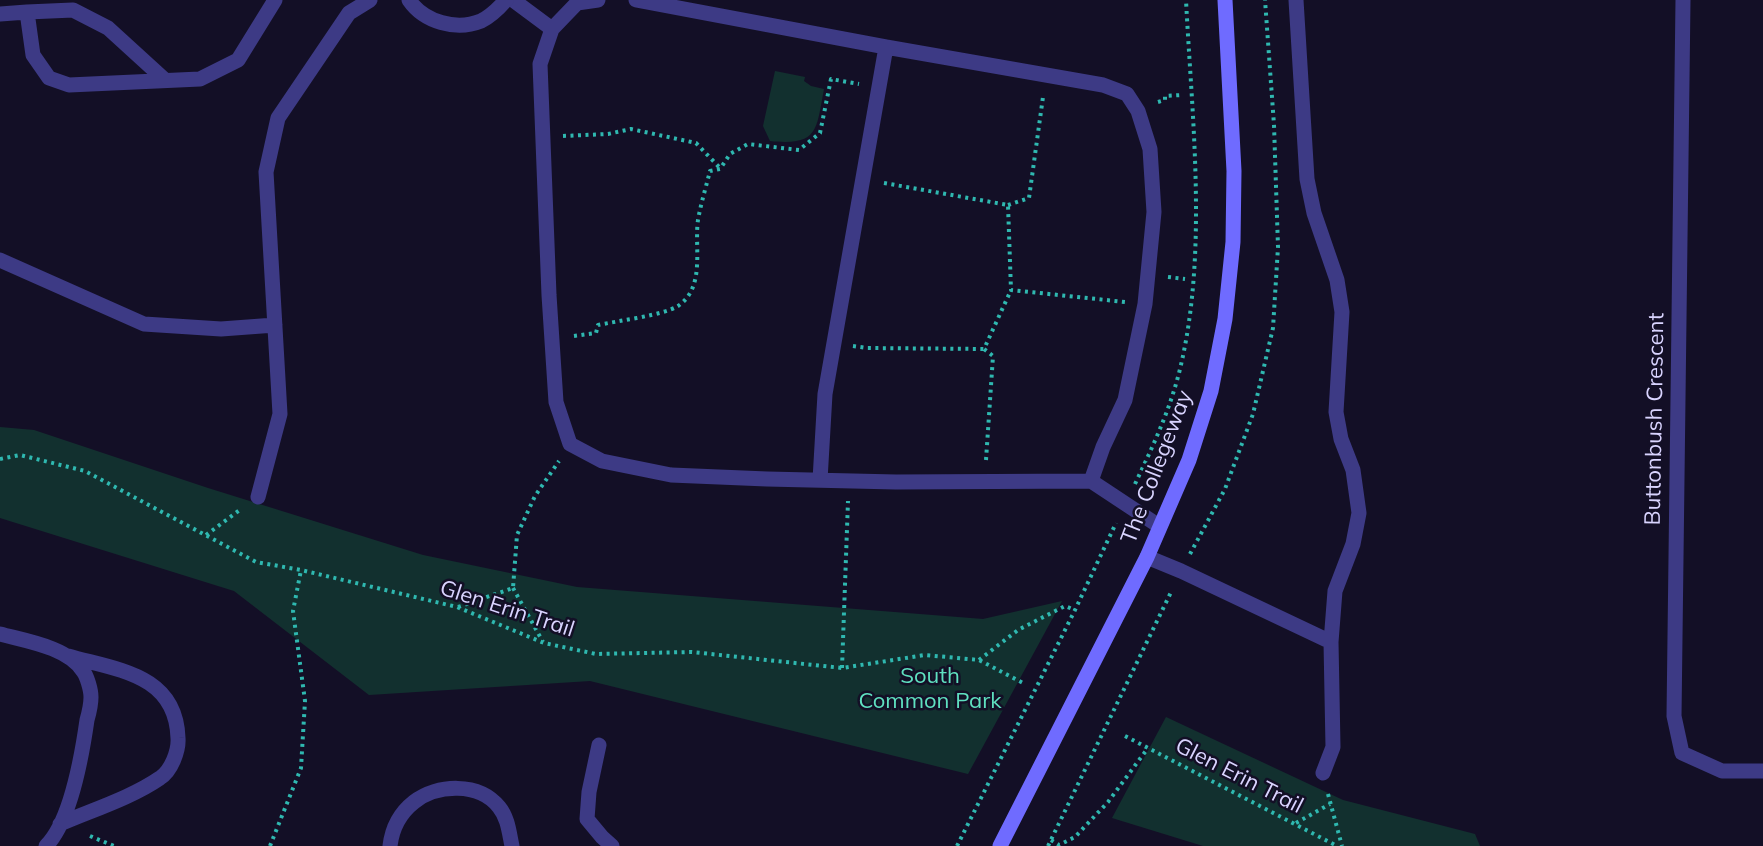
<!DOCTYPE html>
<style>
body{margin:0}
canvas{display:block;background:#130f26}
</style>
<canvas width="1763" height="846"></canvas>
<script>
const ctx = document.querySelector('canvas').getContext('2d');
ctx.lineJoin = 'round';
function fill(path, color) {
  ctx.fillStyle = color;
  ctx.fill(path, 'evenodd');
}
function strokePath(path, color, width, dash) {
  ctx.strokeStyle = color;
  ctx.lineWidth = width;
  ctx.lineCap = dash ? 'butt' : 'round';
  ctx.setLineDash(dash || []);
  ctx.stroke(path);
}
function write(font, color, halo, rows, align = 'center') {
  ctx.font = font + ' Mulish,sans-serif';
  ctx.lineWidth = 5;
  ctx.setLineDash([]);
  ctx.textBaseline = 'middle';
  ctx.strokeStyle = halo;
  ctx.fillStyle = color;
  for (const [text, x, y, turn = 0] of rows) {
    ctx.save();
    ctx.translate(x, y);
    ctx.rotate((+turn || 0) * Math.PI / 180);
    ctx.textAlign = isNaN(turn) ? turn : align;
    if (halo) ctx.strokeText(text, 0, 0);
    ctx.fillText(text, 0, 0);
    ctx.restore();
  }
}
const green = new Path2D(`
 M775,71L805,77L804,81L811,86L824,89C816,130 819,146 770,141L763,126Z
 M0,427L34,430L208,488L423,555L577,587L983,619L1062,601L968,774L590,681L369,695L234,591L0,518Z
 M1166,717L1343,800L1475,834L1480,846H1203L1112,818Z`);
const path = new Path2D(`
 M1158,102L1165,100V96L1182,95
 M563,136L608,134L631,129L696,143L720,168
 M884,183L1008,205L1011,290L1125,302
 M1008,205L1029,198L1043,97
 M1168,277L1185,279
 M574,336L596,333L598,325C617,321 664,315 678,306C706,287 694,247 698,220C701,203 706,187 710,171L720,169L730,154L748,144L799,150L820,133L831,79L859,84
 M853,346L867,348L984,349
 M0,459L20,455L85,471L256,562L301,570L457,607L544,643L596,654L692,652L842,668L925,655L979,660L1023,683
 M986,460L993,356L984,349L1011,290
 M1135,484C1153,446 1170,410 1180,369C1208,253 1192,119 1186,0
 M206,535L241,509
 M1190,554L1225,489L1253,414L1273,328L1278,247L1274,125L1265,0
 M513,588L543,642
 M458,607L513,588L517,535L535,496L559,461
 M979,660L1018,630L1065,606L1075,610
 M842,668L848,501
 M1125,736L1337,846
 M1328,794L1342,846
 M1296,823L1330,804
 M90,836L114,846
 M1051,840L1059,845L1075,837L1108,802L1148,748
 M270,846L301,768L305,701L293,611L301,570
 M957,846L1075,610L1116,523
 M1048,846L1172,590`);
const lane = new Path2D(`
 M513,0L552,29
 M598,0L577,3L552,29L540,64L549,295L556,402L570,444L602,461L671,475L767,479L896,482L1091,481L1103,447L1125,400L1145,304L1154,212L1150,149L1138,111L1127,94L1103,85L886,47L636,0
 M1296,0L1307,179L1314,213L1337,280L1342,312L1336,412L1341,439L1353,470L1359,513L1353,544L1335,591L1331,642L1333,747L1323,773
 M27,12L73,10L108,28L165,80
 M0,14L27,12L33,55L49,78L69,85L200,79L238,60L275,0
 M0,260L144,324L221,329L275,325
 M820,480L825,394L886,47
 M1091,481L1159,526
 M258,497L280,414L266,172L278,118L349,13L370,0
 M1147,557L1181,571L1331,642
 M0,634C26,641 67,647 83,671C87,676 91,690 91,697C91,704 89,713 87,720C82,755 71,821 46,846
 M599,745L589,792L587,819L602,837L612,846
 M60,824C92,810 131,798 160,778C171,771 179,751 178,738C176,674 117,670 68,656
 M390,846C392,829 400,813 414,802C437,784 479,782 499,807C508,818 509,832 512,846`);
const street = new Path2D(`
 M409,0C424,22 456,31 481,21C491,16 499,8 506,0
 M1683,0L1674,716L1682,753L1722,771H1763`);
const secondary = new Path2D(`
 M1000,846L1147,557L1189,460L1211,391L1225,319L1233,242L1234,171L1225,0`);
const streetNames = [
 ["Buttonbush Crescent",1655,419,-89],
 ["The Collegeway",1157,467,-69],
 ["Glen Erin Trail",507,609,18],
 ["Glen Erin Trail",1239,776,27]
];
const parkNames = [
 ["South",930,676],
 ["Common Park",930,701]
];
fill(green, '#12302f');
strokePath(path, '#2fb8b0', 4, [3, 4.5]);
strokePath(lane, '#3d3a85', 15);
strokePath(street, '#3d3a85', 15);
strokePath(secondary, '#6f6bff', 15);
write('22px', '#d9d4ff', '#130f26', streetNames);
write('22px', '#5fe0c0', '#130f26', parkNames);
</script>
